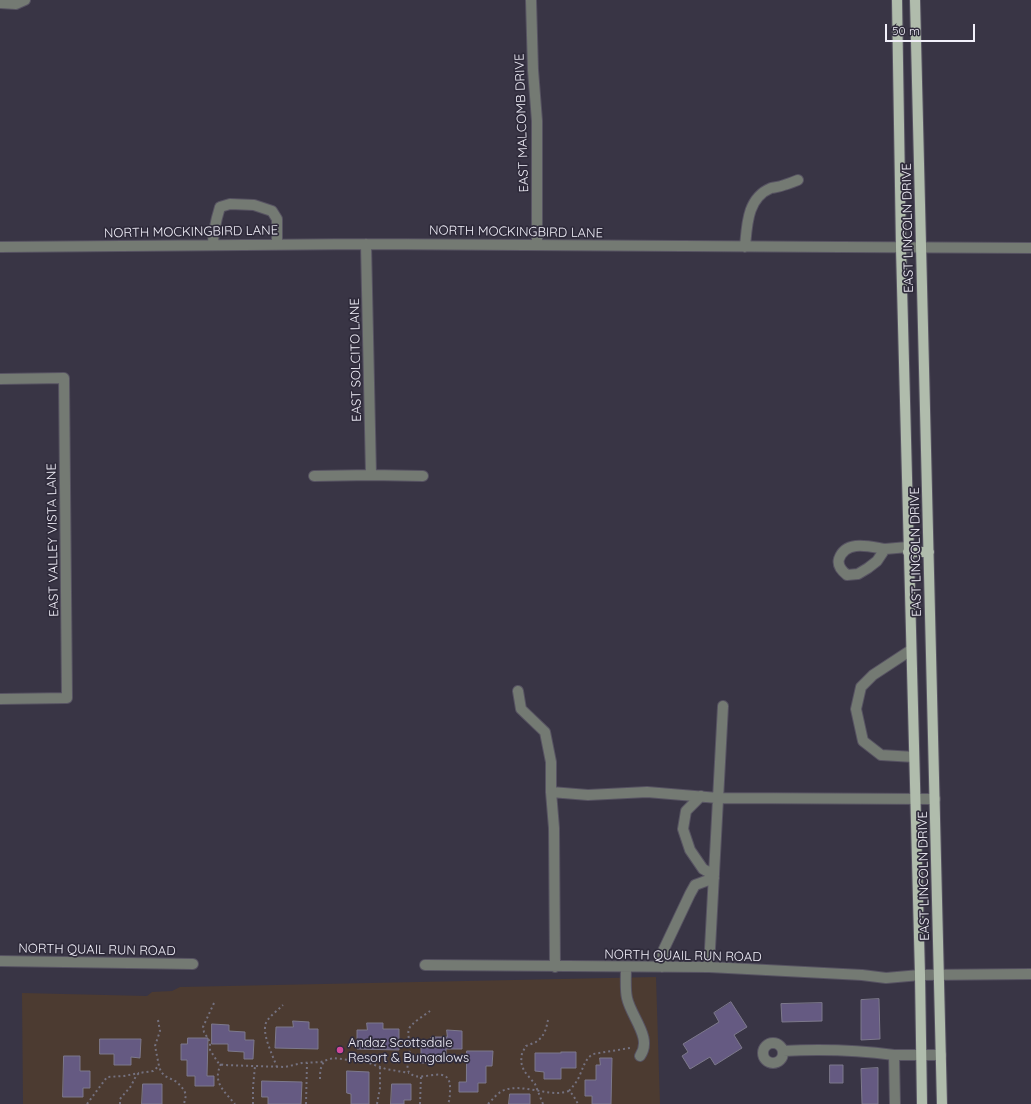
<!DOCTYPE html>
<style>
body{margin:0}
#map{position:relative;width:1031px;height:1104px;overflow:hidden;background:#393545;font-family:Quicksand,sans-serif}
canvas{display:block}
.scale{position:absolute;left:885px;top:24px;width:90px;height:18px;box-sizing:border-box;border:2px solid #f2f0fa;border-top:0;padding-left:5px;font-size:12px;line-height:14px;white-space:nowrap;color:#f2f0fa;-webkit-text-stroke:3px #2f2b3b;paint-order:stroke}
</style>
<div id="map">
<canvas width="1031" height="1104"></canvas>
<div class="scale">50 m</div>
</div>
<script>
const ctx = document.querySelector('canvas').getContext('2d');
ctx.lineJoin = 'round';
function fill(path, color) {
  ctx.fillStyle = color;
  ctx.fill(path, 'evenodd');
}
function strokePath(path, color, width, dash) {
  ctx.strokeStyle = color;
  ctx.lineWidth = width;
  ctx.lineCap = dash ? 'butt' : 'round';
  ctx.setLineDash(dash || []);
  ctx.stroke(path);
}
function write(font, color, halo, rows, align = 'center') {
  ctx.font = font + ' Quicksand,sans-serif';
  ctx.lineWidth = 3.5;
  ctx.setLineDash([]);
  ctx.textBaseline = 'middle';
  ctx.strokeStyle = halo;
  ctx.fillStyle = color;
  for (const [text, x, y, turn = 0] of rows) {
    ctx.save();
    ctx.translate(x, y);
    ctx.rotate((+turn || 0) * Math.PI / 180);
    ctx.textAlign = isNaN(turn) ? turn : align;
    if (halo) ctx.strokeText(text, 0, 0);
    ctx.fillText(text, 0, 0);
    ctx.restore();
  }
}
const commercial = new Path2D(`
 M656,977L660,1104H23L22,993L147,996L152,992L172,991L180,987Z`);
const building = new Path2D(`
 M879,999L880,1039L861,1040V1000Z
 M731,1002L747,1027L734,1035L742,1048L715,1065L710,1057L690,1069L682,1056L688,1052L683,1044L719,1022L714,1013Z
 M822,1003V1021L782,1022L781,1004Z
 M293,1021L309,1022V1029H318V1049L275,1048L276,1027H293Z
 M367,1023H383V1029H399V1050L357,1049V1030H367Z
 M212,1024L229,1025V1031L245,1032V1040H254L253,1059H244V1052L228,1051V1044H212Z
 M447,1030L462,1031V1049H446V1056H430V1063H421V1044H431V1037H447Z
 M188,1038H208L207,1076H214V1086H195V1076H187V1060H181V1044H187Z
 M100,1039H141L140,1058L131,1057V1065H114V1054H100Z
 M467,1051H493L492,1066H486V1083H478V1092H459V1082H466Z
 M561,1052H576V1068H561V1079H544V1072L535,1071V1053H561Z
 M64,1056H80V1071H90V1088H83V1097H63Z
 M600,1058H612L611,1104H592V1096H585V1080H596V1065H600Z
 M830,1065H843V1083H830Z
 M878,1068V1104H862L861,1069Z
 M347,1071L369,1072V1104H351V1094L347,1093Z
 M262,1081L302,1082L301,1104H268V1097H262Z
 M143,1084H162V1104H142Z
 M392,1084H411V1100H404V1104H391Z
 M510,1094H530V1104H509Z`);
const path = new Path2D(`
 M214,1003L203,1027L204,1032L210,1042V1050L219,1064L224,1065L285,1067L302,1063L321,1062L333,1058L366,1062L386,1069L409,1073
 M430,1011C425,1015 411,1023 409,1029C407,1034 410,1041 410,1047C410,1054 406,1062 408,1069C408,1071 409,1073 411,1074C422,1083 451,1062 450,1089C450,1094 450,1099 448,1104
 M158,1020L160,1031L155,1046L159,1066L161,1072L165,1076L177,1082L184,1090L186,1095L184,1104
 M221,1064C212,1082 224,1091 235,1104
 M277,1067C273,1056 260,1031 267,1021C271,1015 278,1010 283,1005
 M320,1079C320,1073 320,1067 324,1062
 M569,1091C573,1086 577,1082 579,1077C583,1068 585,1059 593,1054L630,1048
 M87,1104L107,1077L124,1076L139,1073
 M120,1104V1099L131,1086L136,1076L139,1073L153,1071L159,1066
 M253,1104V1087L255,1066
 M306,1104L307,1063
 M377,1104L380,1088V1067
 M420,1104L421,1076
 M488,1104C492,1100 495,1096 499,1093C513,1082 540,1093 557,1093C561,1093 565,1092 569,1091L573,1095L578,1104
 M543,1104L535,1084L524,1071L521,1062L522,1053L526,1046L536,1042L542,1037L546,1029L548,1020`);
const minor = new Path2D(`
 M531,0L533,70L537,121V245
 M0,3L16,4L25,0
 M366,244L371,475
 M213,245C213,232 216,220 220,207L230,204L254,205L272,211L277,219V244
 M0,247L366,244L841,247L1031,248
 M745,247C747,225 747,198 771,188C775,187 780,187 784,185C788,184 793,182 798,180
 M0,379L64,378L67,698L0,699
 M314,476L371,475L423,476
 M885,549C871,547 846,539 839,559C837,566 842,571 847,575L858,574L868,568L877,561L885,549L908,547
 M911,650L873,675L861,687L856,709L863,741L881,755L914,757
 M518,691L521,709L545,732L551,762V792L588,795L647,792L718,798L935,799
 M551,792L554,828L555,967
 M701,796L686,811L683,829L690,850L703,869L714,875
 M0,961L193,964
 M425,965L709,967L862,975L886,978L920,975L1031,974
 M626,967C626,977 625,989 627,998C631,1017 653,1038 640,1056
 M662,967L663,951L690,894L695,885L714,878
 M709,967L723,706
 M763 1053a10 10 0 1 1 20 0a10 10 0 1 1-20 0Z
 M783,1051C820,1049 857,1050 894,1055
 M895,1104L894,1055H941`);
const major = new Path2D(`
 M897,0L901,248L920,975L922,1104
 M915,0L942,1104
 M908,552H929`);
const markers = [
 [340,1050,4,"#d1479c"]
];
const streetNames = [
 ["EAST MALCOMB DRIVE",522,123,-92],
 ["EAST LINCOLN DRIVE",908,228,-91],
 ["NORTH MOCKINGBIRD LANE",191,232,-1],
 ["NORTH MOCKINGBIRD LANE",516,232,1],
 ["EAST SOLCITO LANE",356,360,-91],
 ["EAST VALLEY VISTA LANE",53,540,-91],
 ["EAST LINCOLN DRIVE",916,552,-91],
 ["EAST LINCOLN DRIVE",924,876,-91],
 ["NORTH QUAIL RUN ROAD",97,950,1],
 ["NORTH QUAIL RUN ROAD",683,956,1]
];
const poiNames = [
 ["Andaz Scottsdale",348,1043],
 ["Resort & Bungalows",348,1058]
];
fill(commercial, '#4c3b31');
fill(building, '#655a82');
strokePath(building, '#7d798c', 1);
strokePath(minor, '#575362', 12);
strokePath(major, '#575362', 12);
strokePath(path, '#74717f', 2, [2, 3]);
strokePath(minor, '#747a73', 10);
strokePath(major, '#b0bcac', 10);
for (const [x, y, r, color] of markers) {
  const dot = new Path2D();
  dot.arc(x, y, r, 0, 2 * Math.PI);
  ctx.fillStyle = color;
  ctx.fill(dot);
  strokePath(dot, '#2f2b3b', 1.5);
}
write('13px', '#f2f0fa', '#2f2b3b', streetNames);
write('13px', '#f2f0fa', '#2f2b3b', poiNames, 'left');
</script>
